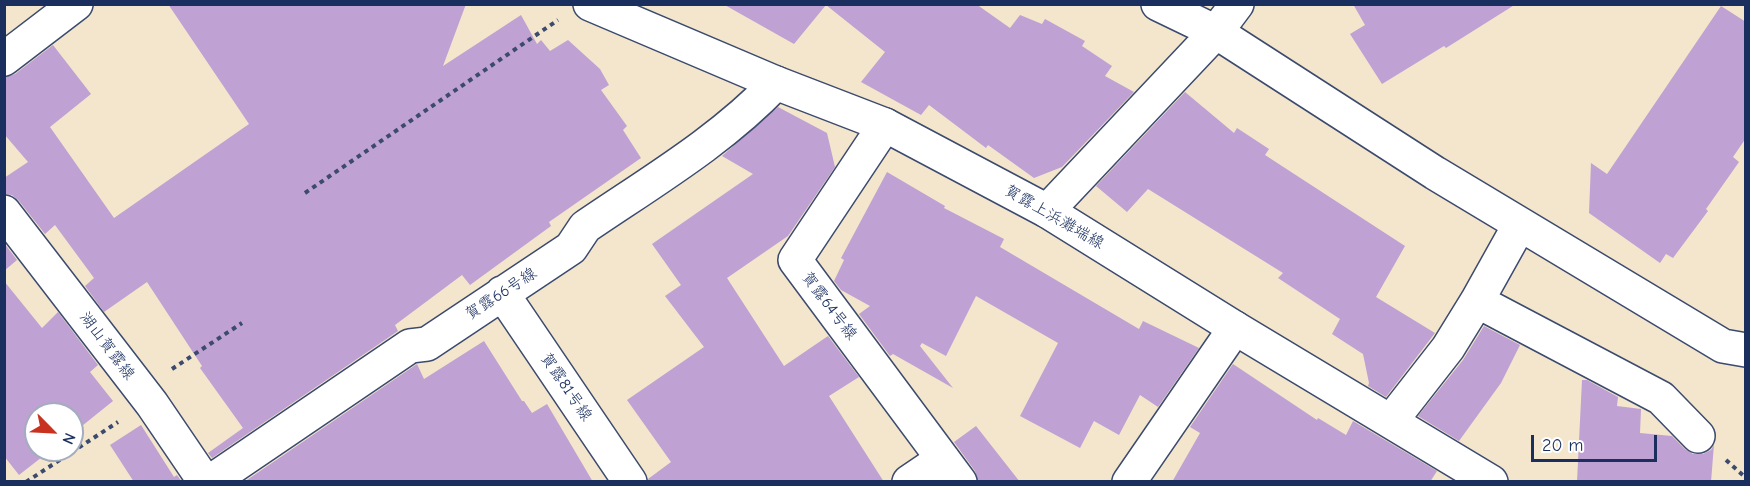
<!DOCTYPE html>
<meta charset="utf-8">
<style>
body{margin:0}
#map{position:relative;width:1750px;height:486px;overflow:hidden;background:#f3e6cc;font-family:"Comic Neue",sans-serif}
canvas{display:block}
.frame{position:absolute;inset:0;border:6px solid #1b2f5e;pointer-events:none}
.north{position:absolute;left:24px;top:402px;width:60px;height:60px;box-sizing:border-box;background:#fff;border:2px solid #a4acbf;border-radius:50%;rotate:114deg;font-size:16px;font-weight:700;line-height:24px;text-align:center;color:#1b2f5e}
.north::after{content:'';display:block;margin:auto;width:21px;height:27px;background:#c8321e;clip-path:polygon(50% 0,100% 100%,50% 72%,0 100%)}
.scale{position:absolute;left:1531px;top:435px;width:126px;height:27px;box-sizing:border-box;border:3px solid #1b2f5e;border-top:0;padding-left:8px;font-size:18px;line-height:21px;white-space:nowrap;color:#1b2f5e;-webkit-text-stroke:4px #fff;paint-order:stroke}
</style>
<div id="map">
<canvas width="1750" height="486"></canvas>
<div class="frame"></div>
<div class="north">N</div>
<div class="scale">20 m</div>
</div>
<script>
const ctx = document.querySelector('canvas').getContext('2d');
ctx.lineJoin = 'round';
function fill(path, color) {
  ctx.fillStyle = color;
  ctx.fill(path, 'evenodd');
}
function strokePath(path, color, width, dash) {
  ctx.strokeStyle = color;
  ctx.lineWidth = width;
  ctx.lineCap = dash ? 'butt' : 'round';
  ctx.setLineDash(dash || []);
  ctx.stroke(path);
}
function write(font, color, halo, rows, align = 'center') {
  ctx.font = font + ' "Comic Neue","Klee One",sans-serif';
  ctx.lineWidth = 4.5;
  ctx.setLineDash([]);
  ctx.textBaseline = 'middle';
  ctx.strokeStyle = halo;
  ctx.fillStyle = color;
  for (const [text, x, y, turn = 0] of rows) {
    ctx.save();
    ctx.translate(x, y);
    ctx.rotate((+turn || 0) * Math.PI / 180);
    ctx.textAlign = isNaN(turn) ? turn : align;
    if (halo) ctx.strokeText(text, 0, 0);
    ctx.fillText(text, 0, 0);
    ctx.restore();
  }
}
const building = new Path2D(`
 M168,4H466L443,66L521,15L537,44L541,40L550,51L568,40L600,69L609,85L601,90L627,126L623,130L641,158L549,222L551,226L470,285L462,275L395,325L398,331L212,458L208,453L243,428L200,368L202,366L147,282L104,312L85,286L94,278L55,225L45,234L19,201L12,195L4,194V178L28,162L4,134V77L15,74L53,45L91,94L50,127L114,218L249,124Z
 M723,4H976L1010,28L1020,15L1042,24L1045,19L1085,41L1082,46L1112,66L1105,76L1134,92L1062,167L1034,178L988,145L986,148L929,105L921,115L861,82L885,52L826,5L794,44Z
 M1353,4H1516L1446,48L1444,46L1382,84L1350,34L1365,25Z
 M1721,6L1746,22V138L1733,157L1739,162L1706,209L1708,211L1673,258L1666,254L1660,263L1589,213L1591,163L1607,174Z
 M1185,92L1234,133L1237,128L1269,149L1265,155L1405,246L1376,297L1435,333L1386,397L1368,386L1369,383L1363,354L1332,334L1340,319L1278,278L1283,273L1148,189L1127,212L1096,186Z
 M778,107L827,133L835,167L788,236L727,278L784,366L828,336L859,377L829,396L884,482H649L648,479L671,462L627,400L704,347L665,296L681,285L652,244L753,174L722,156Z
 M887,172L945,206L944,208L1004,239L1000,247L1139,329L1143,321L1199,348L1158,407L1140,395L1119,435L1094,421L1080,448L1020,416L1058,343L976,296L946,356L922,343L920,346L953,388L893,354L890,356L859,314L870,306L841,290L834,281L844,260L841,258Z
 M4,243L17,260L4,271Z
 M4,281L42,328L58,312L98,365L90,372L113,401L72,434V414H36V450H51L19,475L4,456Z
 M1484,326L1520,345L1501,383L1459,441L1418,416L1463,360Z
 M484,341L522,401H524L532,413L547,404L593,482H244L417,364L424,379Z
 M1233,364L1317,420L1318,418L1346,435L1353,421L1437,471L1430,482H1172L1200,433L1190,427Z
 M1582,380H1587L1618,397L1617,406L1641,409L1640,433L1672,436L1685,449L1693,454H1703L1711,450L1714,444L1711,482H1577Z
 M141,425L174,477L177,475L182,482H134L110,445Z
 M976,426L1020,482H978L975,471L954,442Z`);
const path = new Path2D(`
 M305,193L558,20
 M172,369L242,323
 M1726,460L1746,478
 M26,482L118,422`);
const street = new Path2D(`
 M1158,4L1216,32L1435,173L1723,346L1746,350
 M4,59L76,4
 M885,125L795,260L960,482
 M1047,211L1216,32L1237,4
 M4,212L152,404L205,482
 M502,293L630,482
 M1477,301L1661,398L1698,436
 M1391,421L1448,348L1477,301L1520,224
 M210,482L410,346L427,344L571,248L585,227C651,182 721,141 776,83
 M909,482L943,459
 M1129,482L1235,328`);
const secondary = new Path2D(`
 M590,4L776,83L885,125L1047,211L1235,328L1491,482`);
const streetNames = [
 ["賀露上浜灘端線",1054,217,30],
 ["賀露66号線",501,294,-33],
 ["賀露64号線",829,306,53],
 ["湖山賀露線",107,346,53],
 ["賀露81号線",566,387,56]
];
fill(building, '#bfa1d3');
strokePath(street, '#3b4a6e', 36);
strokePath(secondary, '#3b4a6e', 36);
strokePath(path, '#3b4a6e', 4, [4.5, 4.5]);
strokePath(street, '#fff', 33);
strokePath(secondary, '#fff', 33);
write('16px', '#1b2f5e', '#fff', streetNames);
</script>
